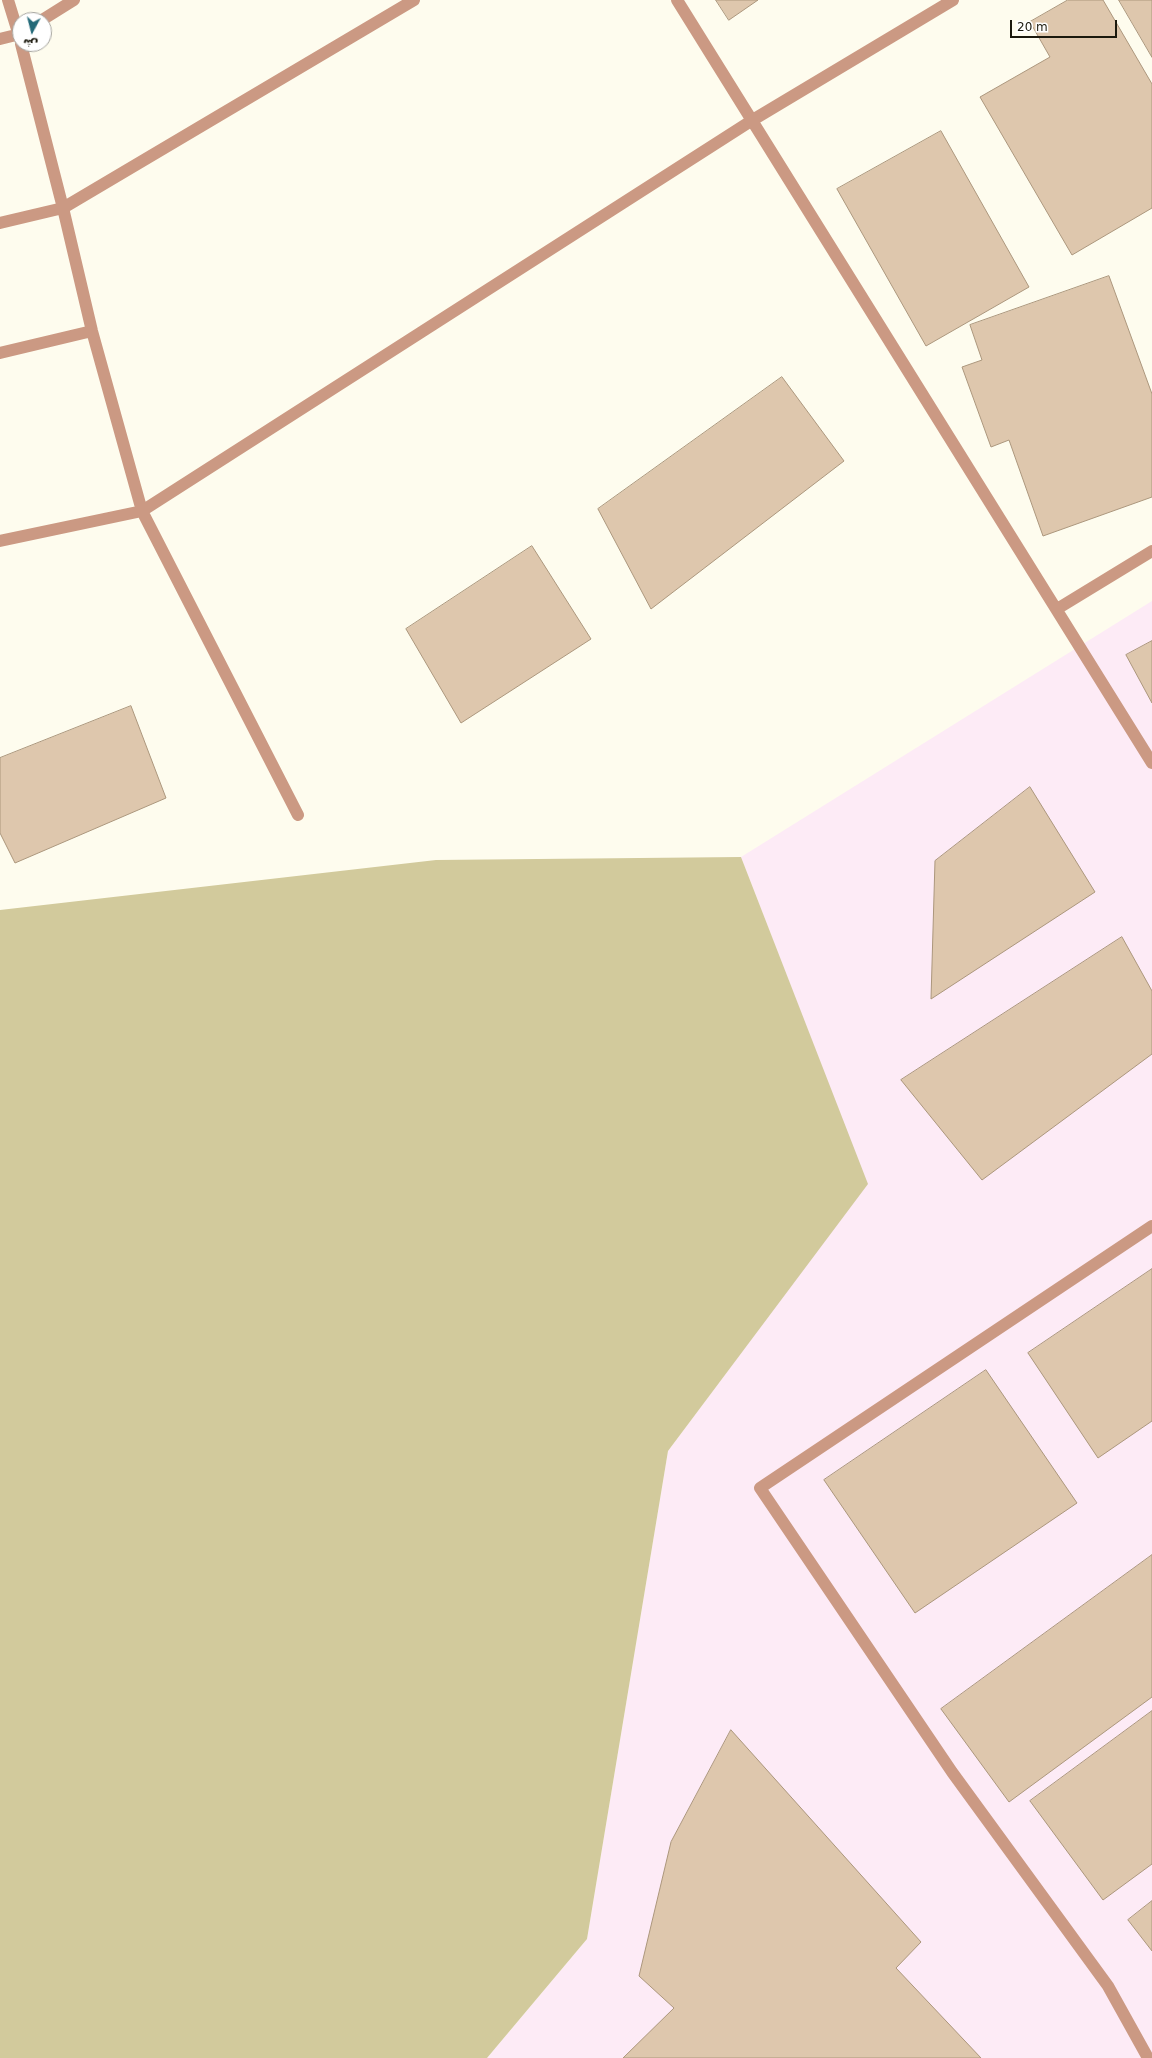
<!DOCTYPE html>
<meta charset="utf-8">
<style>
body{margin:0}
#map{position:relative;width:1152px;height:2058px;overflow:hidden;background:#fefcee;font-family:"DejaVu Sans",Vazirmatn,sans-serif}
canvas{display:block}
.north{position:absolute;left:12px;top:12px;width:40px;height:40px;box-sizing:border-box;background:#fff;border:1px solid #a4a39e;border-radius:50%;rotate:187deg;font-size:11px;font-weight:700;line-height:16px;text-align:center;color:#1b190d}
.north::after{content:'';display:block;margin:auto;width:14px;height:18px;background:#236978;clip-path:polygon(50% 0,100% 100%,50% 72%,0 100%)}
.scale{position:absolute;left:1010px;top:20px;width:107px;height:18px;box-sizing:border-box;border:2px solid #1b190d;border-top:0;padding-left:5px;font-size:12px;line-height:14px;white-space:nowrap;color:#1b190d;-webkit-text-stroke:3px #fff;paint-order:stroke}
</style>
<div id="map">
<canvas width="1152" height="2058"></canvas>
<div class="north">ش</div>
<div class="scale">20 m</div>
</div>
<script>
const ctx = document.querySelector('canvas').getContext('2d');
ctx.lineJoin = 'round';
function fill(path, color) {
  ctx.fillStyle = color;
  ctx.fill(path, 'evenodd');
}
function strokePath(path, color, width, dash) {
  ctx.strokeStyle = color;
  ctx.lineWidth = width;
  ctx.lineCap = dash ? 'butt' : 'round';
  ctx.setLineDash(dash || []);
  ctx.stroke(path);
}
const industrial = new Path2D(`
 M1152,601V2058H487L587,1939L668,1451L867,1184L741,857Z`);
const green = new Path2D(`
 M741,857L868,1184L668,1451L587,1939L487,2058H0V910L436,860Z`);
const building = new Path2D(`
 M716,0H758L729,20Z
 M1068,0H1103L1152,84V208L1072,255L980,97L1050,57L1030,22Z
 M1119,0H1152V57Z
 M941,131L1029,287L926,346L837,189Z
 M1109,276L1152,394V497L1043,536L1009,440L991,447L962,367L982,360L970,325Z
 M782,377L844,461L651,609L598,509Z
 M532,546L591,639L461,723L406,629Z
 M1152,641V703L1126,655Z
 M131,706L166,798L15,863L0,833V758Z
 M1030,787L1095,892L931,999L935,861Z
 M1122,937L1152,991V1054L982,1180L901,1080Z
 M1152,1269V1421L1098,1458L1028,1353Z
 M986,1370L1077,1503L915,1613L824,1480Z
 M1152,1555V1697L1009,1802L941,1709Z
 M1152,1711V1864L1103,1900L1030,1801Z
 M731,1730L921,1942L896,1968L981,2058H623L674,2008L639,1976L671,1842Z
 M1152,1901V1951L1128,1920Z`);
const street = new Path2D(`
 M8,0L20,39
 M677,0L1152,763
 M42,20L74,0
 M0,39L20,34
 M0,223L63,208L21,44
 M0,353L92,331
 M0,541L142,511L751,121L953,0
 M1057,609L1152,551
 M298,815L142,511L92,331L63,208L414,0
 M1148,2058L1108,1986L952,1772L760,1488L1152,1226`);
fill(industrial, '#fdebf6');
fill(green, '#d2ca9c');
fill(building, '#dec7ad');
strokePath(building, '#ac977d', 1);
strokePath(street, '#cb9983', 12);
</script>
